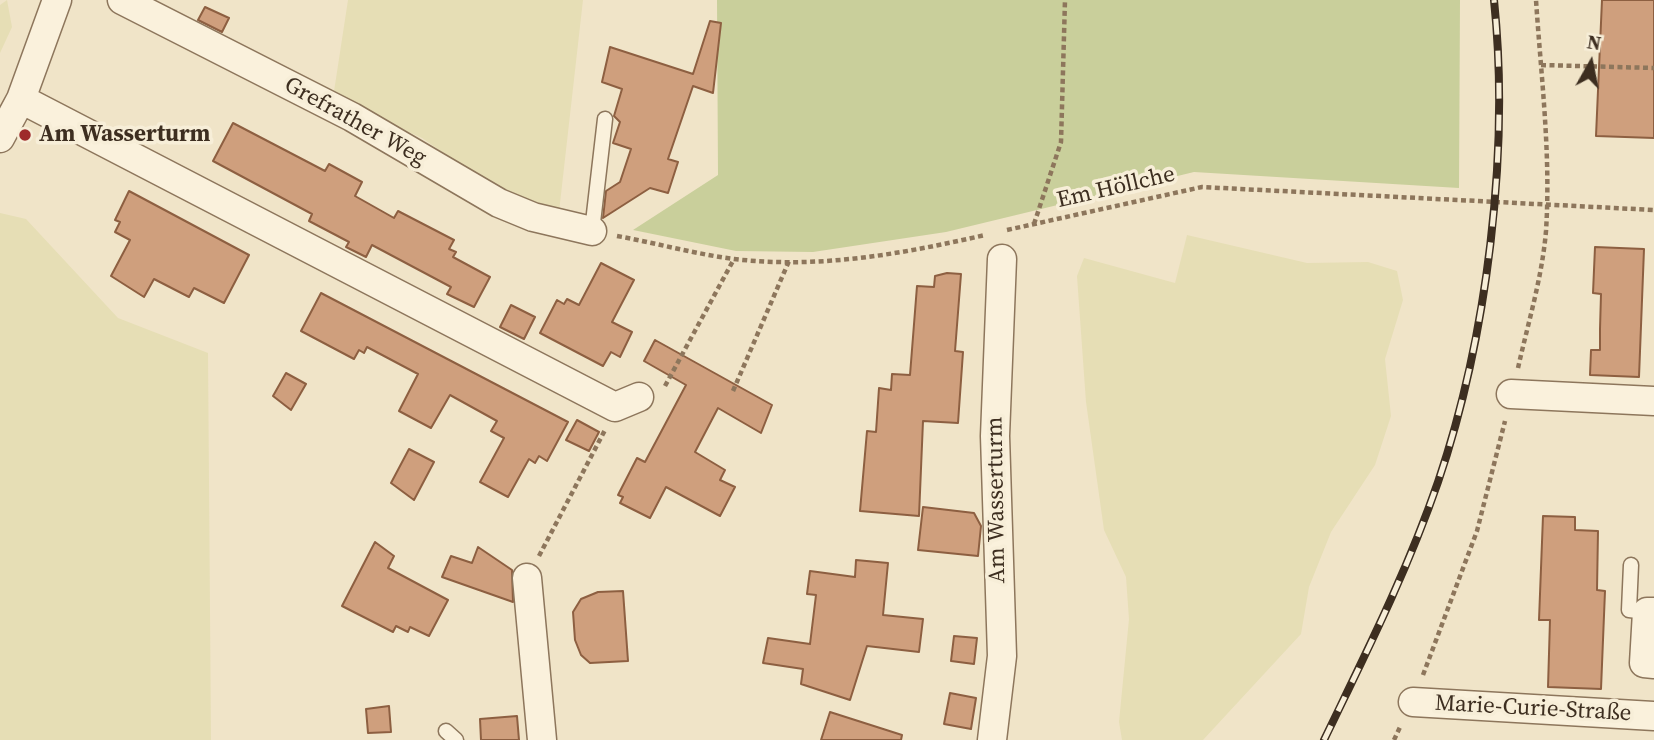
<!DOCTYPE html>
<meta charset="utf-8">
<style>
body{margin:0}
#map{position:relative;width:1654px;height:740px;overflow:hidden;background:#f0e4c8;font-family:"Source Serif 4",serif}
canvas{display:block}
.north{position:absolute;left:1556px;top:28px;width:70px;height:70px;-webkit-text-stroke:5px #f7eed8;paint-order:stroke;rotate:9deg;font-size:19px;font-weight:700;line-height:28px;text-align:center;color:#3d2e20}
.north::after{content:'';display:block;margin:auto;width:24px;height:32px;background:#3d2e20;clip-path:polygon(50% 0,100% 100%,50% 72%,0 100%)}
</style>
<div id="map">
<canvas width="1654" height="740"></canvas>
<div class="north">N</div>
</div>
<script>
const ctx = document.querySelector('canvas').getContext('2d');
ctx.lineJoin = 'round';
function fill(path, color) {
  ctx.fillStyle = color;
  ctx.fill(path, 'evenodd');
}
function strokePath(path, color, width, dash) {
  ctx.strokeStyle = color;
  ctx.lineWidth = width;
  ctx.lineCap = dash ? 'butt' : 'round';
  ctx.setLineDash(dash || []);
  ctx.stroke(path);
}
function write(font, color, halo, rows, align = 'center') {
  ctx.font = font + ' "Source Serif 4",serif';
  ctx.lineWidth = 7;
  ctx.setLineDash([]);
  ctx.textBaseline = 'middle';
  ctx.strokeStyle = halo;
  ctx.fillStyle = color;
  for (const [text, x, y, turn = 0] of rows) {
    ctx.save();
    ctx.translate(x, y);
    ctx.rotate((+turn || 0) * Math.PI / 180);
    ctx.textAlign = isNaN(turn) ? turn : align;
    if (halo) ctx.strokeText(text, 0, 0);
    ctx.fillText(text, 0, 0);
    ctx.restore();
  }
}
const farmland = new Path2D(`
 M7,0L12,27L0,53V5Z
 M348,0H583L559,212L501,193L422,138L333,98Z
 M0,213L26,219L118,318L208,353L211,740H0Z
 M1187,235L1307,263L1368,262L1397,271L1403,300L1385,359L1391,416L1375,465L1331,532L1309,587L1301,634L1203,740H1122L1119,722L1129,619L1126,577L1104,530L1086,402L1077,276L1084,258L1175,283Z`);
const green = new Path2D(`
 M717,0H1460L1459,188L1194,172L946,232L813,252L736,251L633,230L718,175Z`);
const building = new Path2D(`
 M1602,0H1654V138L1596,136Z
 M205,7L229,18L222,32L198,20Z
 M710,21L721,23L713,93L693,86L668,159L678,162L668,193L650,188L603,218L606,191L620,182L631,149L613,143L620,122L614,116L622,89L602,82L610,47L693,74Z
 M233,123L325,171L329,164L362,182L355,196L394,218L398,211L454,240L449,249L456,252L453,257L490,277L474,307L447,294L451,287L372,245L366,257L346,247L349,242L309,221L312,214L213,161Z
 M129,191L249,255L224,303L194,288L189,297L154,279L144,297L111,276L130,240L115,232L120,222L115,220Z
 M1595,247L1644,249L1639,377L1590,375L1591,350H1600V329L1601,294L1593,293Z
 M601,263L634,280L612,322L632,332L620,357L611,352L603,366L540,333L557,300L564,304L567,299L579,305Z
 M947,273L961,274L955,351L963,352L958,423L923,421L919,516L860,511L867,431L876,432L879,388L891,390L892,374L910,375L917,286L934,287L935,276Z
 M321,293L568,422L547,461L539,456L535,463L529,459L508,497L480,482L504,438L491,431L497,421L450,395L431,428L399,411L418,374L367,347L364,353L359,350L354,359L301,331Z
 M511,305L535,317L524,339L500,327Z
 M655,340L772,405L761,433L718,408L695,452L725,470L720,480L735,487L720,516L666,487L650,518L620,503L623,497L618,495L637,458L645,462L686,385L644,361Z
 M286,373L306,384L291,410L273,396Z
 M577,420L599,432L589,451L566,440Z
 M409,449L434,462L414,500L391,483Z
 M923,507L974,513L981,526L978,556L918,550Z
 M1543,516L1575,517V530L1598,531L1597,590L1605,591L1601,689L1548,687L1550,620H1539Z
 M375,542L394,556L388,568L448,600L429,636L410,627L408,632L396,626L393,632L342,606Z
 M478,547L512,570L513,602L442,577L451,556L472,563Z
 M856,560L888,563L883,615L923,619L919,652L867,646L850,700L801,684L803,669L763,663L768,638L810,644L816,595L807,594L810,571L855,577Z
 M623,591L628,661L590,663L581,655L575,640L573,612L581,599L598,592Z
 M954,636L977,638L974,664L951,661Z
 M950,693L976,698L971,729L944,724Z
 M389,706L391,732L368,733L366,709Z
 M830,712L902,735L901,740H821Z
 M517,716L519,740H481L480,719Z`);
const path = new Path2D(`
 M1541,65L1654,68
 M1034,224L1061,142L1065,0
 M1007,230L1202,187L1654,210
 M617,236C656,243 695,254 734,259C819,269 902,254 985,235
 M1518,368C1528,323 1542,278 1546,231C1551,154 1541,76 1536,0
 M665,386L734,259
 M733,391L789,261
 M539,556L605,430
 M1423,675L1477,531L1505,421
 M1394,740L1401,725`);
const service = new Path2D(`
 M592,231L605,119
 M1631,565L1629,610L1647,612
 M446,731L456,740`);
const minor = new Path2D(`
 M122,0L352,117L499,203L533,217L592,231
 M21,99L615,407L639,397
 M0,138L21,99L57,0
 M1511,394L1654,401
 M527,578L542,740
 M1654,612H1647L1644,663L1654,664
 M1413,702L1654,716
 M992,740L1002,656L995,436L1002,259`);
const rail = new Path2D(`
 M1324,740C1365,655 1407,572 1438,482C1487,338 1510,152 1494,0`);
const markers = [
 [25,135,7,"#9e2a2b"]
];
const streetNames = [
 ["Grefrather Weg",355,122,29],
 ["Em Höllche",1116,188,-13],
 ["Am Wasserturm",997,500,-91],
 ["Marie-Curie-Straße",1533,709,3]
];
const poiNames = [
 ["Am Wasserturm",39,135]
];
fill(farmland, '#e6deb5');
fill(green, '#c9cf9b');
fill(building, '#cf9f7d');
strokePath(building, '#8d5f41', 2);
strokePath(service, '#8d765c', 17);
strokePath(minor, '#8d765c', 31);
strokePath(path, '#8d765c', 4.5, [5, 3.5]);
strokePath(service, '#faf1dc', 14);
strokePath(minor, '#faf1dc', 28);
strokePath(rail, '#3d2e20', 8);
strokePath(rail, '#f7eed8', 5, [16]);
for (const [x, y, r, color] of markers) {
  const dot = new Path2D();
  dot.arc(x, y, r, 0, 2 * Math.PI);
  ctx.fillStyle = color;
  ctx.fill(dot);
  strokePath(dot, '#f7eed8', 2.5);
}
write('23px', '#3d2e20', '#f7eed8', streetNames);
write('bold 23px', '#3d2e20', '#f7eed8', poiNames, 'left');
</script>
